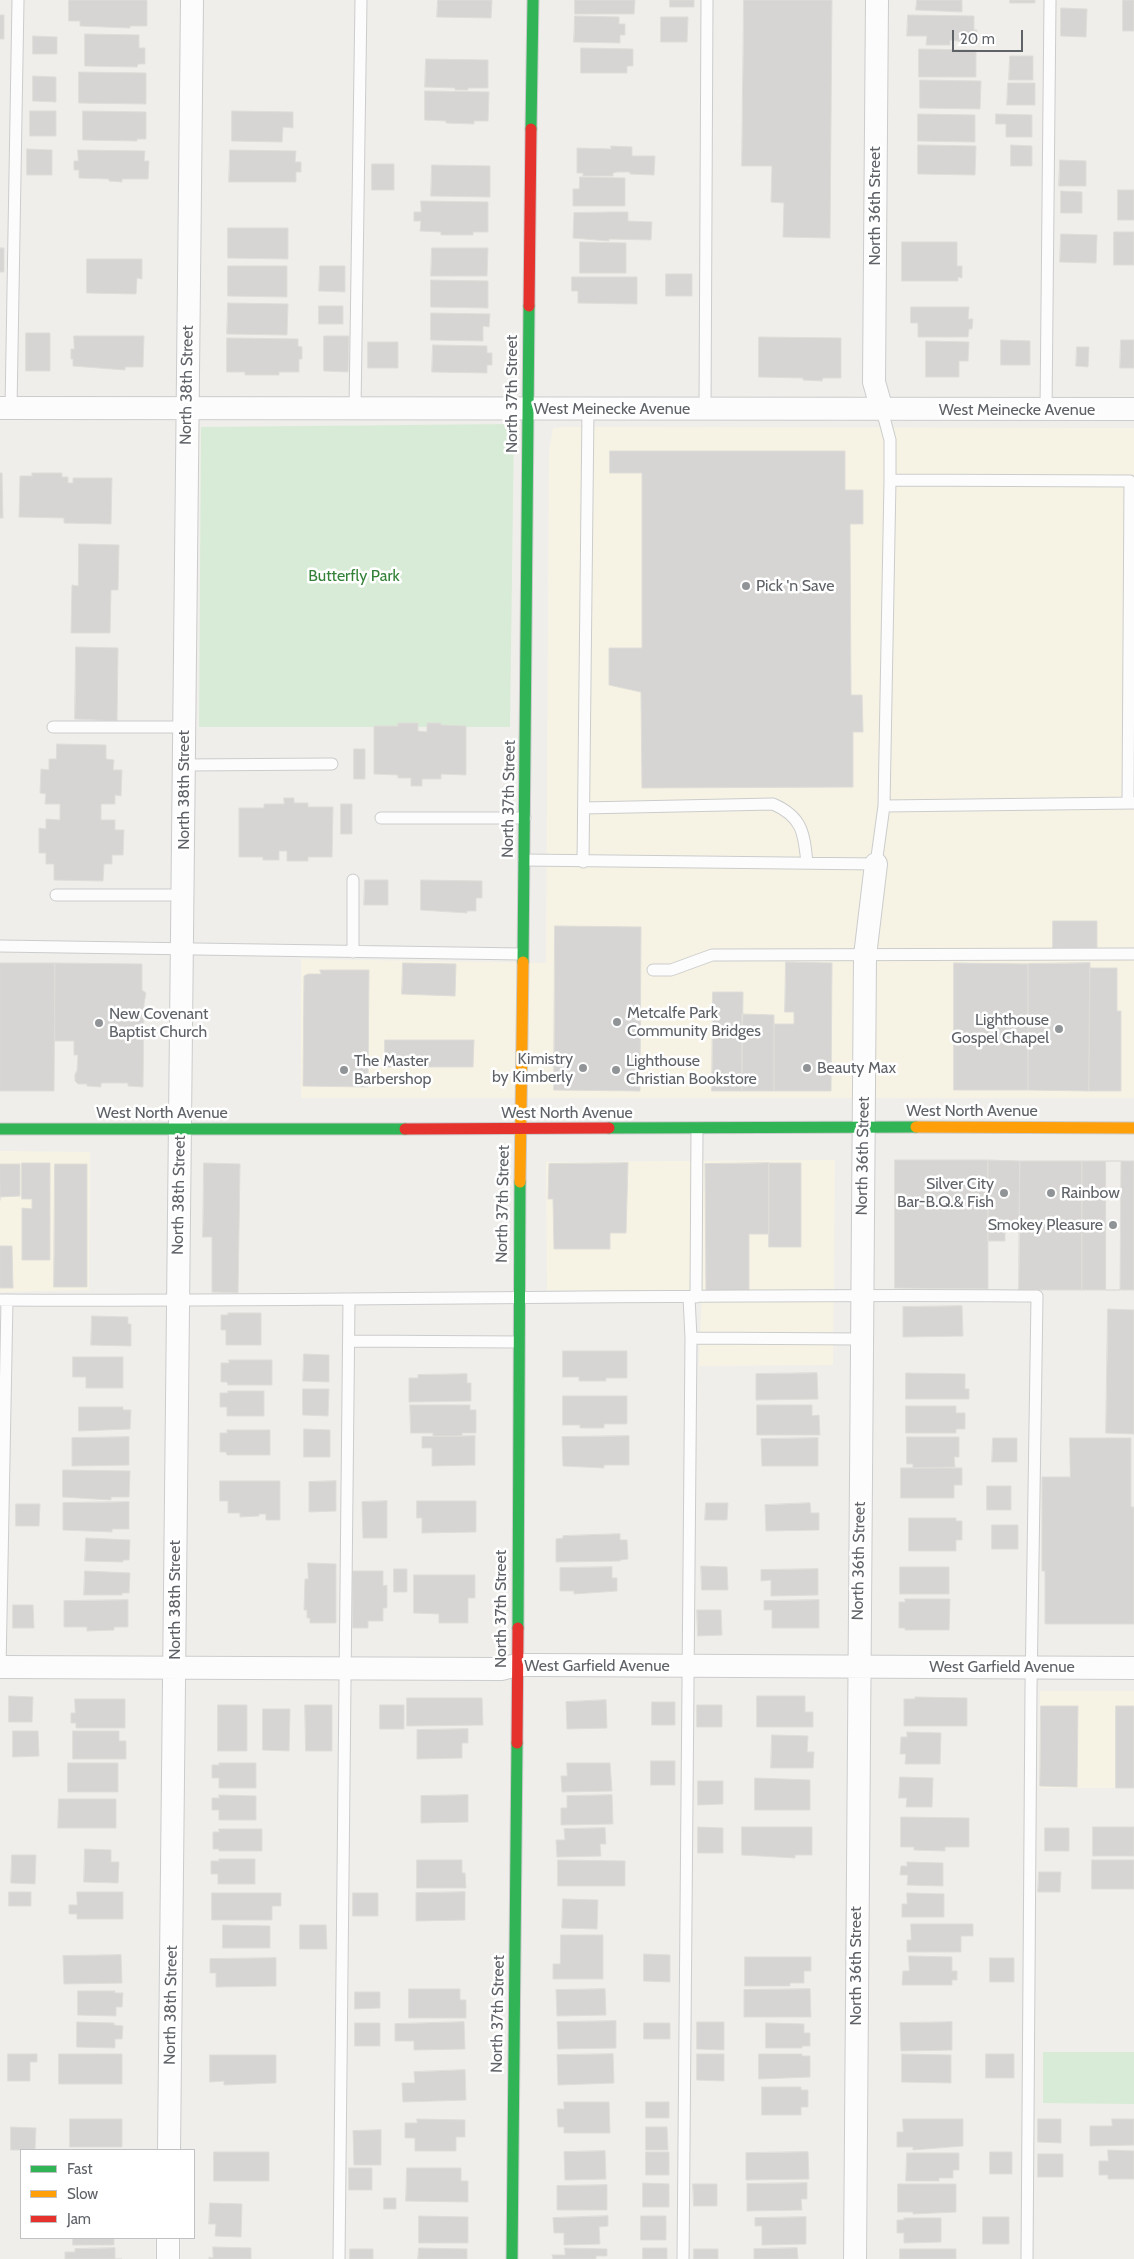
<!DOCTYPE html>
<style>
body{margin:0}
#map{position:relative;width:1134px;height:2259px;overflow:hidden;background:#efeeea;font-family:Cabin,sans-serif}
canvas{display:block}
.legend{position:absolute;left:20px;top:2149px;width:175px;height:90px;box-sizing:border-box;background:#fff;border:1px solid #bfc1c3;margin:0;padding:6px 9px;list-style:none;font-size:15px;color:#5f6368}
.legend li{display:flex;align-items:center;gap:10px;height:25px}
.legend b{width:25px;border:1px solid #bfc1c3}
.scale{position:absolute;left:952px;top:30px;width:71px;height:22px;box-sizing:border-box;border:2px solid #5f6368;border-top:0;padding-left:6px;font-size:15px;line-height:18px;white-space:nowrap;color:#5f6368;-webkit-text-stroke:4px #fff;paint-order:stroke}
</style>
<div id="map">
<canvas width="1134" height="2259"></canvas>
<ul class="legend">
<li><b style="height:6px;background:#30b455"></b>Fast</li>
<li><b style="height:6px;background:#ff9f0a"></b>Slow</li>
<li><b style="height:6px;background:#e5322d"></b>Jam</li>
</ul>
<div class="scale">20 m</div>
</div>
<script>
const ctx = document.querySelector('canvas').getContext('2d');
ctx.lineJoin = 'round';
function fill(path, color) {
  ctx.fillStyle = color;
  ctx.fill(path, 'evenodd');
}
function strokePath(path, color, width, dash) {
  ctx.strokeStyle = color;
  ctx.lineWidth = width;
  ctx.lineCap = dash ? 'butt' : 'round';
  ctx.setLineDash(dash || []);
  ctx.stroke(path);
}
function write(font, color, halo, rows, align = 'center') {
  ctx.font = font + ' Cabin,sans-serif';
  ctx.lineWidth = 5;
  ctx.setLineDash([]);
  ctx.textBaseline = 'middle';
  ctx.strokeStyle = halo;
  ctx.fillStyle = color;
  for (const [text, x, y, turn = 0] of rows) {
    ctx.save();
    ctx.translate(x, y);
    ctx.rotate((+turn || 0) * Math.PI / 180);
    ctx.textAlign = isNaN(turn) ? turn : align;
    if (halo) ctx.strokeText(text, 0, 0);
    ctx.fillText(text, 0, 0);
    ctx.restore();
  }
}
const commercial = new Path2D(`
 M565,427L1134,428V1098H301V959L546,963L549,451L553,428Z
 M0,1151L90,1152L89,1290L0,1292Z
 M835,1160L833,1365L699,1366L702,1291L547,1290L546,1162Z
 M1040,1691H1134V1788H1039Z`);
const green = new Path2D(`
 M514,424L510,727H199L201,427Z
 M1043,2052H1134V2104L1043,2103Z`);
const building = new Path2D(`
 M69,0H147V26H130V28L80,26V21H69Z
 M438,0H492L491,18L437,17Z
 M575,0H635L634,14H575Z
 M670,0H694V7H670Z
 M744,0H832L830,238L783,237L784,203L771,202L772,166H742Z
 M917,0H962V12L916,10Z
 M1010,0H1035V3H1010Z
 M1123,0H1134V31H1123Z
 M1061,8L1087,9L1086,37L1061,36Z
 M0,15H4V39H0Z
 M908,15L974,16V30H977L976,38H973V43L950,40V45H926L927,36H907Z
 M575,16L619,17V24H625V35H620V43L574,42Z
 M661,17H688L687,42H661Z
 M85,34L139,35V48H145V64H138L137,67L85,66Z
 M33,36L57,37V54H33Z
 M581,48L633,49V66H627V73H581Z
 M919,49L976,50V77H919Z
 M1010,56H1033V80H1009Z
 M426,59L488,60V88H468V90H455V88L425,87Z
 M79,72L146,73V104L79,103Z
 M33,76L56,77V102L33,101Z
 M920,80L981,81L980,109L920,108Z
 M1008,83H1035V105H1007Z
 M425,91L489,92L488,121H474V124L446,123V121L425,120Z
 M30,111H56V136H30Z
 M83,111L146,112V139H137V141L83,140Z
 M232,111L293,112V128L283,127L282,142L232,141Z
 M918,114L975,115V142L918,141Z
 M996,114L1032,115V137H1006V124H996Z
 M918,145L976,146L975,175L918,174Z
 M1011,145L1032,146V166H1011Z
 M611,146L632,147V156H655L654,175L630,174V172H617L613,173V176H583V173H577V148L611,149Z
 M27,149L52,150V175H27Z
 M78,150L145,151L144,161H149L148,179H122V182L109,181V179L79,178V170H74V161H78Z
 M230,150L296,151L295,162H301V172H296V182H229Z
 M1060,160L1086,161V186H1059Z
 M372,164H394V190H372Z
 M432,165L490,166V197L431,196Z
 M580,177L625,178V206H573V189H579Z
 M1118,190H1134V220H1118Z
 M1061,191L1082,192V213H1061Z
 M421,201L488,202V232H473V235H441V232L420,231L421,221H414V212H421Z
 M609,212H628V221L652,222L651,240L609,239V241L573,238L574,213Z
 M228,228H288V259L228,258Z
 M1114,232H1134V265H1114Z
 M1061,234L1097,235L1096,263L1060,262Z
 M580,242L626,243V273H580Z
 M902,242H957V266H962V278L958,277V281H902Z
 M0,248H4V272H0Z
 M432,248H488L487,276H431Z
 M87,259H142V279L137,278L136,294L87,293Z
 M228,266H287V297L228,296Z
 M320,266H345V292L319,291Z
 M666,274H692V296H666Z
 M572,277H637V304L578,303V291H572Z
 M431,280L488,281V308L431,307Z
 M228,303L288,304L287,335L227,334Z
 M319,306H343V324H319Z
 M911,307H969L968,319H973L972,329H969L968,337H918V323H911Z
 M431,313L490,314L489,327L483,326V341L431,340Z
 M26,333H50V371H26Z
 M74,336H144L143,367H125V370L73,366V359H71V349H74Z
 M324,336H349L348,372L324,371Z
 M759,337L841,338V378H823L822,381L803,380V378L759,377Z
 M227,338L298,339V346L302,347V359H299V372H279V375H245V372H227Z
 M1001,340L1030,341V365H1001Z
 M1121,340H1134V368H1120Z
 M926,341L969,342L968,361H959V377H926Z
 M368,342H398V368H368Z
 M433,345L487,346V353H492V365H487V373L432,372Z
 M1077,347H1089L1088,367L1076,366Z
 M610,451H845V490H863V524H850L851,695H862L863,732H853V787L642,788L641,692L609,685V648H642V473H610Z
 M0,473H2L3,518H0Z
 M32,473H62V477H68V483H73V478H112L111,524L64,523V518L19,517L20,476H32Z
 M79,544L119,545L118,590H111L110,633H71L72,585L78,586Z
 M76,647L118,648L117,721L75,719Z
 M398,723H418V731L427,732V723H441V725L466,726V775L441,774V779H422V786H411V778H398V775L374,774V726H398Z
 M57,744L106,745V759L114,760L113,770H122L121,796L115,795V804H101V820H115V830H124L123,855H112V864H104L103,881L54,880V864H46V853H39V828L46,829V819L60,820V804H45L46,794L40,793L41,769L49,770V759H56Z
 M354,749H365V779H354Z
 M284,798H294V803H308V807H333L332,857H308V861H287V851H279V860H263V857H239V808H264V804H284Z
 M341,804H352V834H341Z
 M365,880H388V905H364Z
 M421,880L482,881V898H476V911H467V913L421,910Z
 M1053,921H1097V948H1053Z
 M555,926L641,927L640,1091L554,1090Z
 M786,962L832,963L831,1091H774V1024H794V1012H785Z
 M0,963H55L54,1091H0Z
 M55,963L142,964V990L146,993L144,1004L143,1087L128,1086V1083H101V1087L87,1086V1084H78L75,1081V1074L77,1071L78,1055H74V1041H55Z
 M403,963L456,964L455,996L402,994Z
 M954,963L1028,964V1090H954Z
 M1090,963L1089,1091L1028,1090V964Z
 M1090,968H1117V1011H1121V1091H1089Z
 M320,970H369L368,1087L303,1086L304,976L308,974H321Z
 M713,992H743L742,1091H712Z
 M742,1014L774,1015V1091H742Z
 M385,1040H474L473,1067H385Z
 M895,1160H988V1289L895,1288Z
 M988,1160L1020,1161L1019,1226H1005V1241H988Z
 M1020,1161H1082V1290H1019Z
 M1082,1161H1134V1290H1082Z
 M1106,1161H1121L1120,1290H1106Z
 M22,1163H50V1260H22V1208L32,1209V1199H22Z
 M204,1163L240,1164L238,1293L212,1292V1237H203Z
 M628,1163L626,1233H610V1249H554L553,1199H548L549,1164Z
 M769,1163V1234H749V1293H706L705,1164Z
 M769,1163H801V1247H769Z
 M0,1164H20V1196L0,1197V1200Z
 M55,1164H87V1287H54Z
 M0,1246H12L13,1288H0Z
 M962,1306L963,1336L903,1337V1307Z
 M1108,1309L1134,1310V1434L1106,1433Z
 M228,1313H261V1345H226V1330H221V1315H228Z
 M92,1316L128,1317V1324H131V1346L91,1345Z
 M563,1351H627V1378H606V1381H579V1377H563Z
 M304,1354L329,1355V1382L303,1381Z
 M73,1357H123V1388H86V1377H73Z
 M229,1360H272V1385H228L227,1382H221V1363H229Z
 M817,1373L818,1399L756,1400V1374Z
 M906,1373L965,1374V1389H969V1399H906Z
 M467,1374V1383H471V1401L409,1402V1378H418V1375Z
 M303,1389H329L328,1416L303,1415Z
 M228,1391H264V1416H227V1407H220V1393H228Z
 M563,1396H627V1424H604V1428H580V1425H563Z
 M410,1405H470V1410H476V1433H462V1436H433V1433H411Z
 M757,1405H812V1416L819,1415L820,1435H757Z
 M906,1406H956V1413H965V1429H956V1433H906Z
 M79,1407H123V1410H131L130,1429L79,1431Z
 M304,1429L330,1430V1457H304Z
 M227,1430H270V1455H227L226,1452H220V1433H227Z
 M475,1436V1465L432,1466V1448H422V1437Z
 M629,1436V1465H604V1468L563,1466L562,1437Z
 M129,1437V1465L72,1466V1438Z
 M907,1437H959V1457H954L955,1467L913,1468V1464H907Z
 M818,1438V1466H762L761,1439Z
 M993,1438H1017V1462H992Z
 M1070,1438H1131V1507H1134V1624H1045V1571H1042V1477H1070Z
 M901,1468H962V1485H954V1498H901Z
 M63,1470L130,1471L129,1497H111V1500L63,1497Z
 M220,1481H280V1520H266V1514H259V1516L240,1517V1513H228V1501H220Z
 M336,1481V1511L309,1512V1482Z
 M987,1486H1011V1510H987Z
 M387,1501V1538H363L362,1502Z
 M417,1501H476V1532L422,1533V1518H417Z
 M129,1502V1529H112V1532L63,1530V1503Z
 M706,1503H728L727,1520H705Z
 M810,1503L811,1513H819V1530L766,1531L765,1505Z
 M16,1504H40L39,1526H16Z
 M909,1518H956V1521H962V1540H956V1551H909Z
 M992,1525H1018V1549H992Z
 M620,1534V1540H627L628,1559L620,1560V1561L556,1562V1539L563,1538V1536Z
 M86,1538L130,1540L129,1560H123V1562L85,1561Z
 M308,1563L336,1564V1623H310V1618H307V1610H304L305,1579H308Z
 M701,1566L727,1567L728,1590H702Z
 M612,1567V1578H617V1591L574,1594V1591H560V1568Z
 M900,1567H949V1594H900Z
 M394,1569H407V1592H394Z
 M818,1569V1595L771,1596V1580L761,1581V1570Z
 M85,1571L130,1573L129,1593H122V1595H84Z
 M353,1571H383V1586L387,1585V1608H383V1621H368V1628H353Z
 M414,1575H475V1598H468V1623H439V1614L414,1613Z
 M905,1599H950L949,1630H905V1628H899V1602H905Z
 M128,1600V1627H114V1630L87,1631V1627H64V1601Z
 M819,1600V1628H772V1610H764V1601Z
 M13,1605H33L34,1628H13Z
 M697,1610H721L722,1635L698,1636Z
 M9,1696L33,1697L32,1722H9Z
 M757,1696H805V1712H813V1727H757Z
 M915,1697L967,1698V1726H904V1699H915Z
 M407,1698H482L483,1725L407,1726Z
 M75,1699H125V1728H76V1723H71V1713H75Z
 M606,1700L607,1728L567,1729L566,1702Z
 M652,1702H675V1725H652Z
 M218,1705H247V1751H218Z
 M305,1705H332V1751H306Z
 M380,1705H404V1729H380Z
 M697,1705H722V1727H697Z
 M1041,1706H1078L1077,1787L1040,1786Z
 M1116,1706H1134V1788H1116Z
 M263,1709H290L289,1751L263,1750Z
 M468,1729V1743H462V1758L417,1759V1730Z
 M13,1731H38L39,1756L13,1757Z
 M73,1731H119V1741H126V1759H73Z
 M907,1732L941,1733L940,1764H905L906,1754H900L901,1737H907Z
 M772,1735L808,1736L807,1752H814L813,1768H771Z
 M651,1761H675V1785H651Z
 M68,1763H118V1792H68Z
 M219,1763H256V1788H219V1778H212V1765H219Z
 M567,1763H610L612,1791L562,1792L561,1776H567Z
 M900,1777L933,1778L932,1807H906L907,1798H899Z
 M755,1778L810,1780V1810H755Z
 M698,1781H723V1804L698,1805Z
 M219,1795L256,1796V1820H219V1810H212V1798H219Z
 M468,1795V1822L421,1823V1796Z
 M612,1795L613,1824L561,1825V1808H567V1796Z
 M59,1799H116V1828H58Z
 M901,1817L969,1818V1847H945V1851L914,1850V1847H901Z
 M698,1827L723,1828V1853H698Z
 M742,1827H812V1855H795V1858L742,1855Z
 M1093,1827H1134V1856H1093Z
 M605,1828L606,1844H600L601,1856L557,1857L556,1840H565L564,1829Z
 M1045,1828H1069V1851H1045Z
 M219,1829H262V1851H219V1849H213V1832H219Z
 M85,1849L111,1850V1862H119L118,1883L84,1882Z
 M12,1855H36L35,1884L11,1883Z
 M219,1859H255V1884H218V1874H211V1861H219Z
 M417,1860H462V1873H465L466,1888H417Z
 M558,1860L625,1861V1886H558Z
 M1092,1860H1134V1889H1092Z
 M907,1862L943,1863V1886L907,1885L908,1875H900L901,1866H907Z
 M1039,1872H1061L1060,1892H1038Z
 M9,1892H31V1906H9Z
 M77,1892H123V1919H77V1914H69V1905H77Z
 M465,1892V1920L416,1921V1893Z
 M212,1893H281V1906H272V1920H212Z
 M353,1893H378V1916H353Z
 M907,1893L944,1894V1917H902V1904H907Z
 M563,1899L598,1900L597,1929L562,1928Z
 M911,1924H973V1936H961V1952H907V1940H911Z
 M223,1925L270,1926V1948H223Z
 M300,1925H326L327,1949H300Z
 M561,1935H603V1979H553V1964H560Z
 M644,1954L670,1955V1982L644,1981Z
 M121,1955L122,1983L64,1984L63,1956Z
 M909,1956L952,1957V1971H957V1980H952V1985H902L903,1971H909Z
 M745,1957H811V1971H804V1983H790V1986H745Z
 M276,1958V1986L216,1987V1973H210V1959Z
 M990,1958H1014V1982H990Z
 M409,1989H460V2000H466V2018H409Z
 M605,1989L606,2015L557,2016L556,1990Z
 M810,1989L811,2017H744V1990Z
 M78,1991H115V1993H123L122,2007H116V2016L78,2015Z
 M355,1992H380V2008L355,2009Z
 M616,2021V2048L558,2049L557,2022Z
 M77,2022L114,2023V2025L123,2026L122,2039H115V2048L77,2047Z
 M464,2022L465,2049L414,2050V2041H395V2024Z
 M697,2022H724V2050L697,2049Z
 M952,2022V2050L901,2051L900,2023Z
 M355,2023H380V2046H355Z
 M644,2023H670V2039H644Z
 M766,2023L804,2024V2033H810V2046H802V2048H766Z
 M8,2054H37V2062H30V2081H8Z
 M59,2054H122V2084H59Z
 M613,2054L614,2083L558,2085L557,2055Z
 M697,2054H724V2081L697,2080Z
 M759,2054H802V2056H810V2077L759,2079Z
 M902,2054L951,2055V2083L902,2082Z
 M986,2054H1014V2078H986Z
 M210,2055H276V2083L224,2085V2081L210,2082Z
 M465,2070L466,2100L403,2102L402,2083H415L414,2072Z
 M762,2087H801V2090H808V2107H801V2115H762Z
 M564,2102H609L610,2133H564V2127H558L557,2109H564Z
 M646,2102H669V2118H646Z
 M70,2119H122V2147H70Z
 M417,2119L465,2120V2137H456V2151H415V2138H405V2123H417Z
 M903,2119H963V2146L913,2150V2147H897V2132H903Z
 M1038,2119H1061V2143L1038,2142Z
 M1112,2119H1134V2145L1090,2146V2126H1112Z
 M11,2127L36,2128L35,2150H11Z
 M646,2127H667L668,2150H646Z
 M381,2130V2165H354L353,2131Z
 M1108,2150L1134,2151V2179H1108V2175H1099V2161H1108Z
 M605,2151L606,2179L565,2180L564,2152Z
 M214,2152H269V2181H214Z
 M646,2152H669V2175H646Z
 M808,2152L809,2179L746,2180V2153Z
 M990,2152H1012V2174H990Z
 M907,2153H959V2170H953V2178H939V2181H906Z
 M1038,2154H1063V2177H1038Z
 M349,2168H372V2190H349Z
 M407,2168H461V2181H468V2202L406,2201Z
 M643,2183L669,2184V2207H643Z
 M807,2183V2199H801L802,2210L747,2211V2184Z
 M693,2184H717V2206H694Z
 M898,2184H956V2212L913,2214V2212H898Z
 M607,2185V2210H557V2186Z
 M384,2198H396V2209H384Z
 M210,2203L242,2204L241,2237L215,2236L216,2224H209Z
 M419,2216L468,2217V2243H419Z
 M608,2216V2226L599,2227L600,2244L564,2245V2233H554L553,2218Z
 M641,2216H666V2240H641Z
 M806,2217V2244L762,2245V2226H755V2218Z
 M983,2217H1009V2244H983Z
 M904,2218H941V2242L904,2243V2233H897V2220H904Z
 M73,2238H114V2245H73Z
 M213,2247L251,2248V2259H209V2257L213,2258Z
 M115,2248V2259H122H65V2252H75V2249Z
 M419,2248L467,2249V2259H418Z
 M565,2248L607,2249V2256H596V2259H553L552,2255H565Z
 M643,2248H667V2259H643Z
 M797,2248L798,2259H754V2249Z
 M350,2249H373V2259H350Z
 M694,2249H718V2259H694Z
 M900,2249H956V2259H900Z`);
const lane = new Path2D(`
 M11,408L18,0
 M355,408L361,0
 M705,409L707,0
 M1046,410L1050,0
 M890,480L1130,481L1128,803
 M53,727H184
 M184,765L332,764
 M884,806L1134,803
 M584,808L773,804C803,817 804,834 807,863
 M381,818H525
 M524,860L876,864L884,806L890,480V440L882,410
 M583,862L588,409
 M56,895H183
 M0,946L522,954
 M353,952V880
 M653,970H671L712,955L1134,954
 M696,1297L697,1128
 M0,1300C346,1302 691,1293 1037,1296L1031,1690L1027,2259
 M691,1338L861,1339
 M349,1341L518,1342
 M0,1669L7,1300
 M339,2259L349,1299
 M683,2259L691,1338L689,1297`);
const street = new Path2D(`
 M877,0L874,382L882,410
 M0,408L1134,409
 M0,1667L501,1669L517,1665H539L1134,1668
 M169,2150L192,0
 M168,2259V2238
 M855,2259L865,956L876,864`);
const fast = new Path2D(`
 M531,129L533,0
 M523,962L529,306
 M609,1128L916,1127
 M0,1129H405
 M518,1628L520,1182
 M512,2259L517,1743`);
const slow = new Path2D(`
 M916,1127L1134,1128
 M520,1182L523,962`);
const jam = new Path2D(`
 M529,306L531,129
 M405,1129L609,1128
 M517,1743L518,1628`);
const markers = [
 [746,586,5,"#919496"],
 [617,1022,5,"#919496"],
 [99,1023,5,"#919496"],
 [1059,1029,5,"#919496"],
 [583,1068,5,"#919496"],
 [807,1068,5,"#919496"],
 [344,1070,5,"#919496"],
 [616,1070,5,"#919496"],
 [1004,1193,5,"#919496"],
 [1051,1193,5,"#919496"],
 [1113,1225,5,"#919496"]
];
const streetNames = [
 ["North 36th Street",875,206,-90],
 ["North 38th Street",187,385,-89],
 ["North 37th Street",512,394,-90],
 ["West Meinecke Avenue",612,409],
 ["West Meinecke Avenue",1017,410],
 ["North 38th Street",184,790,-90],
 ["North 37th Street",509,799,-89],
 ["West North Avenue",972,1111],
 ["West North Avenue",162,1113],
 ["West North Avenue",567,1113],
 ["North 36th Street",863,1156,-89],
 ["North 38th Street",179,1195,-89],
 ["North 37th Street",503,1204,-89],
 ["North 36th Street",859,1561,-89],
 ["North 38th Street",175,1600,-90],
 ["North 37th Street",501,1609,-90],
 ["West Garfield Avenue",597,1666],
 ["West Garfield Avenue",1002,1667],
 ["North 36th Street",856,1966,-90],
 ["North 38th Street",171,2005,-89],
 ["North 37th Street",498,2014,-89]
];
const parkNames = [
 ["Butterfly Park",354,576]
];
const poiNames = [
 ["Pick 'n Save",756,586],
 ["Metcalfe Park",627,1013],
 ["Community Bridges",627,1031],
 ["New Covenant",109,1014],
 ["Baptist Church",109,1032],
 ["Lighthouse",1049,1020,"right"],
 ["Gospel Chapel",1049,1038,"right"],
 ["Kimistry",573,1059,"right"],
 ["by Kimberly",573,1077,"right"],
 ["The Master",354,1061],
 ["Barbershop",354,1079],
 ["Lighthouse",626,1061],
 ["Christian Bookstore",626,1079],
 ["Beauty Max",817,1068],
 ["Silver City",994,1184,"right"],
 ["Bar-B.Q.& Fish",994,1202,"right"],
 ["Rainbow",1061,1193],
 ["Smokey Pleasure",1103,1225,"right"]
];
fill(commercial, '#f7f3e4');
fill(green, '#d8ebd6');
fill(building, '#d6d5d3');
strokePath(building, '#deddd9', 1);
strokePath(lane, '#cbcccc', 13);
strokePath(street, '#cbcccc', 24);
strokePath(fast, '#cacacb', 13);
strokePath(slow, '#cacacb', 13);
strokePath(jam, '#cacacb', 13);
strokePath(lane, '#fdfcfc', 11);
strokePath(street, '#fdfcfc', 22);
strokePath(fast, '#30b455', 11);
strokePath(slow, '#ff9f0a', 11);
strokePath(jam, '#e5322d', 11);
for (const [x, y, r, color] of markers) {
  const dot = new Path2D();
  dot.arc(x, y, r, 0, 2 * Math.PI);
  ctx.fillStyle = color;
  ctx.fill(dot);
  strokePath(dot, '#fff', 2);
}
write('16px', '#5f6368', '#fff', streetNames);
write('16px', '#348238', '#fff', parkNames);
write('16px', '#5f6368', '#fff', poiNames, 'left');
</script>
